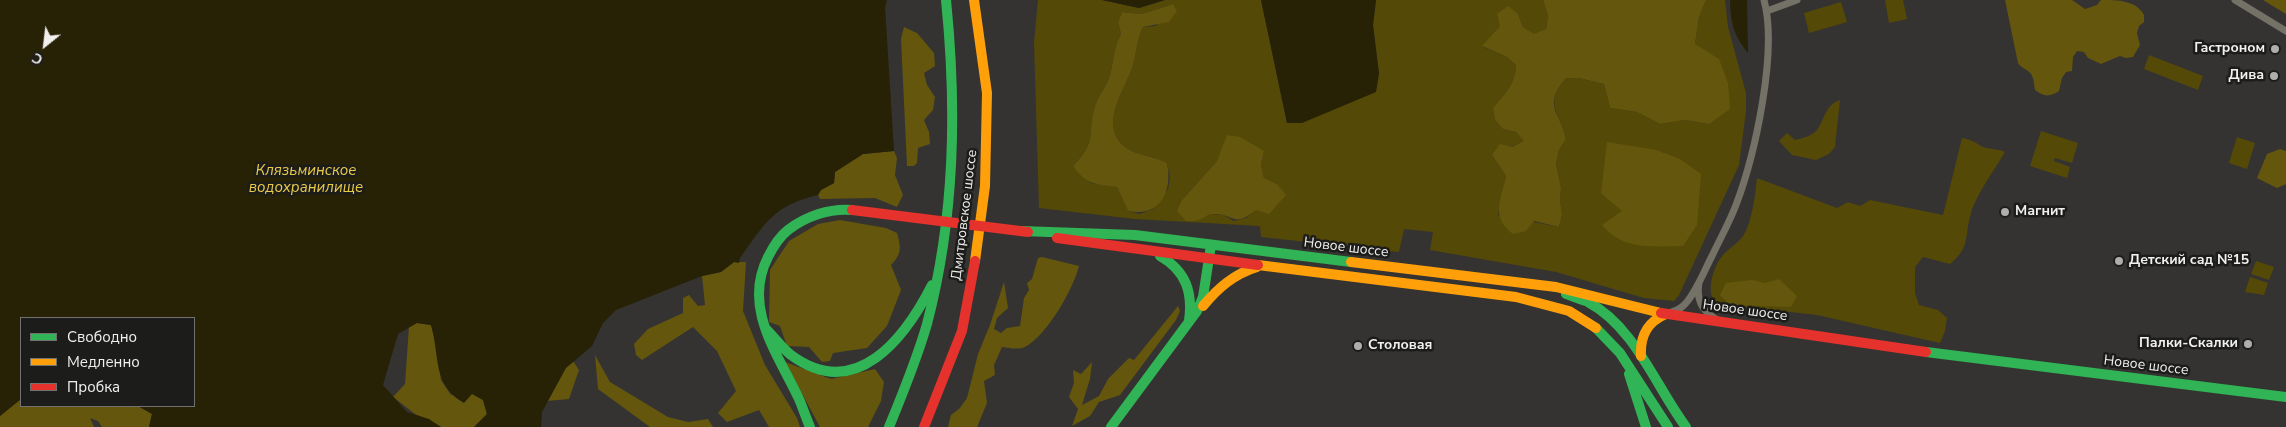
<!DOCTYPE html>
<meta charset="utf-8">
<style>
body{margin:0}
#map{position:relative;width:2286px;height:427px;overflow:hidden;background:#343331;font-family:"Nunito Sans",sans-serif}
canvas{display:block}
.legend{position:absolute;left:20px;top:317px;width:175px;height:90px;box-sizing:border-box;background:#1c1c1a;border:1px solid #71716f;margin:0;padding:6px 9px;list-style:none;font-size:15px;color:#f1f0ee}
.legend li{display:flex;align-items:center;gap:10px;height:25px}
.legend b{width:25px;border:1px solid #71716f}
.north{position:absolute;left:20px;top:20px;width:50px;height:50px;-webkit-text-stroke:4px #1c1c1a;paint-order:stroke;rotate:209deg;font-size:14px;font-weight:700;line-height:20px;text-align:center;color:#f1f0ee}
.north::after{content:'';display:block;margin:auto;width:18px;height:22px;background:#f1f0ee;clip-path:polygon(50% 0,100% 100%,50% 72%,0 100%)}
</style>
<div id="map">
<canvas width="2286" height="427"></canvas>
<ul class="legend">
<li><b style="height:6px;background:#30b455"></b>Свободно</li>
<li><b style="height:6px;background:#ff9f0a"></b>Медленно</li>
<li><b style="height:6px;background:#e5322d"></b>Пробка</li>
</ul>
<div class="north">С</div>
</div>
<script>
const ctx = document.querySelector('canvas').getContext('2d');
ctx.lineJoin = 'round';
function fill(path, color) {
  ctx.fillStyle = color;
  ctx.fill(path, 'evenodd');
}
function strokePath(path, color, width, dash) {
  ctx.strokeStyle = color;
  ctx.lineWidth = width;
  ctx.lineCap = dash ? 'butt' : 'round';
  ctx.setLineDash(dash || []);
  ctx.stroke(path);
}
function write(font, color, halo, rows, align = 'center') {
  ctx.font = font + ' "Nunito Sans",sans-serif';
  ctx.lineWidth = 5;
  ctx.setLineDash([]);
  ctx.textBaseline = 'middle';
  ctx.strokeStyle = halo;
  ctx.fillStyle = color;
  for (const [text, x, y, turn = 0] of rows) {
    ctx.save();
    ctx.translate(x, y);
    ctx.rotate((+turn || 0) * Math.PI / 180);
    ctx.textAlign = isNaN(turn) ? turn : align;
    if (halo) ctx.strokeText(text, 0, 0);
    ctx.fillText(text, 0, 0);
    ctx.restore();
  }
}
const green = new Path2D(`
 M1038,0H1102L1139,8L1165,0H1261L1287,123H1302L1379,74L1373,25L1376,0H1543L1548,16L1546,29L1534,35L1523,27L1518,14L1500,26L1483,47L1507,57L1516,65C1515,85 1505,93 1493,108L1495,120L1503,129L1516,132L1525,141L1492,155L1506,176L1498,215L1559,227L1562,214L1560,201L1561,188L1556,163L1559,150L1566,139C1560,109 1543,107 1566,78H1579L1604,84L1610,108L1637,112L1660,124L1685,120L1709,124L1695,44L1699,17L1706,0H1725L1728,27L1746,93V111L1739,165L1679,295L1674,301L1644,298L1556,272L1430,250L1433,232L1404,229L1399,252L1261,237L1260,226L1135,219L1039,208L1034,43ZM1173,4L1156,26L1143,27C1136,41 1137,54 1132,68C1125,89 1103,119 1119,141C1130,156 1153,155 1167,163L1170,177L1168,189L1153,209L1140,214L1128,211L1117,187L1091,183L1073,166C1099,139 1086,135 1095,106C1099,94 1109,84 1111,71C1114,57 1114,47 1121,34L1118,22L1122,12L1142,14ZM1222,150L1264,151L1261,165L1264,178L1277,184L1256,210L1246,218L1234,221L1223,215L1210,214L1182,200L1217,161Z
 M1885,0H1903L1907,19L1889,23Z
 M1841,2L1847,22L1809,33L1804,13Z
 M2149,55L2203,76L2198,90L2144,69Z
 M1840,100L1835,147L1829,154L1816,160L1792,155L1779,141L1787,133L1795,140C1803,138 1812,136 1817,130C1824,120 1826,104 1840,100Z
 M2041,131L2078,143L2072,163L2055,158L2054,161L2070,167L2067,178L2030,166Z
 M2237,137L2255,143L2247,169L2229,163Z
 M1962,138C1972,140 1973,141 1981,146C1988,150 1997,148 2005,152C1995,169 1976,195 1971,213C1964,236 1971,247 1950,264L1923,257L1915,267V293L1919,305L1938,310L1947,318L1945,331L1940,343L1817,315L1718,304C1705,297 1712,270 1720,259C1728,247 1739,245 1746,231C1753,214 1755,196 1757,178L1837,208L1848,202L1860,206L1870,200L1943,215Z
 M2256,261L2274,267L2269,280L2251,274Z
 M2250,277L2268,283L2264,295L2245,292Z`);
const forest = new Path2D(`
 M1543,0H1706L1699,17L1695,44L1719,59L1728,83L1730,109L1709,124L1685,120L1660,124L1637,112L1610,108L1604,84L1579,78H1566C1542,107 1560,110 1566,139L1559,150L1556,163L1561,188L1560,201L1562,214L1559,227L1534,221L1526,231L1513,234C1490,217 1501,200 1506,176L1492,155L1500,144L1512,147L1524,141L1516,132L1503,129L1495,120L1493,108C1505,93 1515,85 1516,65L1507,57L1482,46L1500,26L1497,14L1508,6L1518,14L1523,27L1534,34L1546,29L1548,16Z
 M2005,0H2072L2085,9L2097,5L2101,0C2117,0 2136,0 2144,15V22L2139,26L2137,33L2140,45L2133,57L2126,58L2120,56L2101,64L2088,58L2084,52L2077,51L2073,57L2072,71L2066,72L2062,78L2059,91C2050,97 2044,97 2035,90C2034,84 2034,75 2028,71C2024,68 2022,68 2018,63Z
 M2263,0H2286V14Z
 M1173,4L1177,11L1169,22L1143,27C1136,41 1137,54 1132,68C1125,89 1103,119 1119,141C1130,156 1153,155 1167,163C1173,191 1160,218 1128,211L1117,187C1095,184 1087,185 1073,166C1099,139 1086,135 1095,106C1099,94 1109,84 1111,71C1114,57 1114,47 1121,34L1118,22L1122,12L1142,14Z
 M904,27L917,33L934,53L935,66L924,73L927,85L935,97L933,110L924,120L929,132L930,144L918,148L917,163L914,166H907L901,39Z
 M1227,135L1240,137L1264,151L1261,165L1264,178L1277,184L1286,195L1269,214L1256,210C1233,229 1235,213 1212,214C1207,214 1203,219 1198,220C1194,221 1190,221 1186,221L1177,211L1182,200L1217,161Z
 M1607,142L1656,150L1680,159L1701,174L1697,225L1683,246C1652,246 1624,251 1602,225L1622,211L1601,193Z
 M2280,149L2286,151V184L2277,188L2257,178L2267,154Z
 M894,151L897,158L895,175L903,195L897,207L875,198L820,199L818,195L821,190L834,183L835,172L863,154Z
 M840,220L886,228L897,233C901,247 902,254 891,265L901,290L887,326L867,348L833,353L830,361L822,362L809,347L787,346L780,326L769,322L770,270L789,241L818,224Z
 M1042,257L1079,266C1073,290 1047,335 1025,347C1019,350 1009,348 1002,347L994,365L995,375L984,381L987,403L977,427H948L951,415L960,408L967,398L978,354L990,325L1004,282L1008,308L997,318L994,329L1001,333L1007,328L1020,326L1024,298L1029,290L1027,283L1032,279L1038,258Z
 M734,262H746L743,311L765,365L797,418L800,427H769L759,410L727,422L718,413L736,391L717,351L693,327L642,360L636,355L634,344L648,329L683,313V298L689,295L698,306L705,305L702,276L721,272Z
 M1779,279L1797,296L1791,307L1730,305L1720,295L1726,283L1752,280L1765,283Z
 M1178,306L1180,311L1176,320L1120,395L1099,402L1090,416L1072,426L1078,409L1069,397L1074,383L1073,370L1081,374L1092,362L1090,379L1082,405L1099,396L1108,379L1129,358L1134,360Z
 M417,323L431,325L436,344L441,380L451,395L472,393L483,400L487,414L474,427H441L415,414L393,397L405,384L409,326Z
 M595,355L610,382L668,417L688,422L708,419L713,427H650L598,389Z
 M573,361L579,370L569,399L547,401L550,379Z
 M785,362L831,379L875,369L884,382L881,401L868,427H820Z
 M21,399V406H138L152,414L149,427H102L98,421L90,418L94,427H0V416Z`);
const water = new Path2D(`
 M0,0H887L885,7L894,151L863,154L835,172L834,183L821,190L818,195C774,205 765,223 740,258L739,263L734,262L721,272L702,276L616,310L603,323L592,346L566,368L542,412L541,427H474L487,414L483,400L472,394L464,403C432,385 440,356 431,325L417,323L398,334L383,385L407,412L429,419L441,427H149L152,414L138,406H194V318H21V399L0,416Z
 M1102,0H1165L1139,8Z
 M1261,0H1376L1373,25L1379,74L1376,92L1302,123H1287Z
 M1730,0H1747L1748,53C1733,34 1731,24 1730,0Z`);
const street = new Path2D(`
 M2235,0L2286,31
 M1767,11L1797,0
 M1699,283C1696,300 1702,311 1716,319
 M1666,314C1672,312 1679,310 1683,306C1694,297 1705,269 1712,256C1720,239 1729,223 1736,205C1755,155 1778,51 1764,0`);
const fast = new Path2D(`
 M1021,231L1135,235L1351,262
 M1160,256C1186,271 1193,292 1189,321
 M1566,294C1573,297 1581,299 1588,302C1635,327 1656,387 1686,427
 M1596,328L1620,353L1668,427
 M767,330C775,338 782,348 791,355C856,403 905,338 932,285
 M1926,352L2286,397
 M1629,374L1646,427
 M810,427C806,418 803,408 799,399C778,354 742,308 768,257C773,247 779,237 788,230C806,216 830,208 852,210
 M889,427C903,393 917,359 927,324C955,217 957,109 946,0
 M1111,427L1197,311L1203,297L1211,245`);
const slow = new Path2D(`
 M974,0L987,93L985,186L975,261
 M1351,262L1556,287L1661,313
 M1258,265L1516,297L1569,311L1596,328
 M1203,306C1218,288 1234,274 1257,267
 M1641,356C1640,336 1647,322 1666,314`);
const jam = new Path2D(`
 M852,210L1028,232
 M1057,238L1258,265
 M1661,313L1926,352
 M924,427L962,331L975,261`);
const markers = [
 [2275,49,5,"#afaeac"],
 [2274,76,5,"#afaeac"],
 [2005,212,5,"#afaeac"],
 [2119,261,5,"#afaeac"],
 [2248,344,5,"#afaeac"],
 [1358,346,5,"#afaeac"]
];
const poiNames = [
 ["Гастроном",2265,49],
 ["Дива",2264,76],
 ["Магнит",2015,212,"left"],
 ["Детский сад №15",2129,261,"left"],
 ["Палки-Скалки",2238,344],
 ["Столовая",1368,346,"left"]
];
const streetNames = [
 ["Дмитровское шоссе",965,215,-83],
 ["Новое шоссе",1346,248,7],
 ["Новое шоссе",1745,311,8],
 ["Новое шоссе",2146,366,7]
];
const waterNames = [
 ["Клязьминское",306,171],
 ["водохранилище",306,188]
];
fill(green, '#554907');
fill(forest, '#64560d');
fill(water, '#272106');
strokePath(street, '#747167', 7);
strokePath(fast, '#30b455', 10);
strokePath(slow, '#ff9f0a', 10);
strokePath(jam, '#e5322d', 10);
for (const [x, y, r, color] of markers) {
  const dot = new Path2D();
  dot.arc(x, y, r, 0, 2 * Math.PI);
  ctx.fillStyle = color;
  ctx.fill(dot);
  strokePath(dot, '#1c1c1a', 2);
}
write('bold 14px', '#f1f0ee', '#1c1c1a', poiNames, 'right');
write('14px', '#f1f0ee', '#1c1c1a', streetNames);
write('italic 15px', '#e8cb49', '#1c1c1a', waterNames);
</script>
